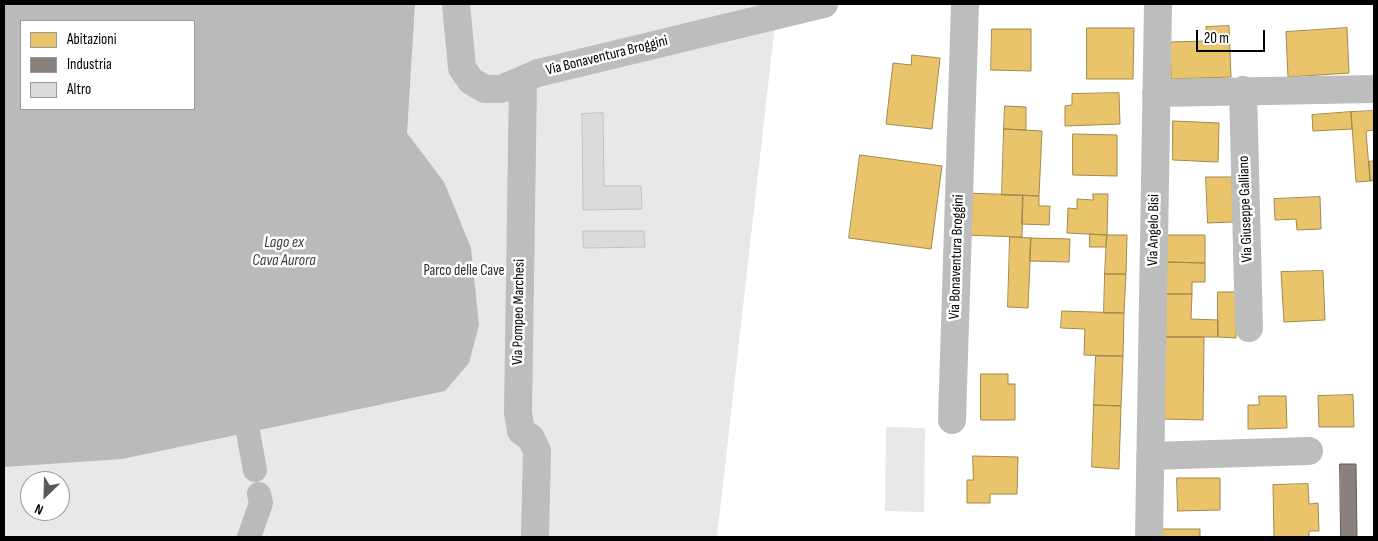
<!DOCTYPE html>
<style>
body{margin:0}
#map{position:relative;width:1378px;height:541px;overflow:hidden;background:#fff;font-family:"Sofia Sans Condensed",sans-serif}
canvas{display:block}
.frame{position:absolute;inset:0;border:5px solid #000;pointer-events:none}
.legend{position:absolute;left:20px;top:20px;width:175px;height:90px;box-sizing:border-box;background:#fff;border:1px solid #999;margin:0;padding:6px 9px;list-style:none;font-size:15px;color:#000}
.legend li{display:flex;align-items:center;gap:10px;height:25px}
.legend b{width:25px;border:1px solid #999}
.north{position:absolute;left:20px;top:471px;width:50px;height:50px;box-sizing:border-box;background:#fff;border:1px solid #999;border-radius:50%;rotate:204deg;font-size:14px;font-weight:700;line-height:20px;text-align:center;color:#000}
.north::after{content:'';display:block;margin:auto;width:18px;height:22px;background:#595959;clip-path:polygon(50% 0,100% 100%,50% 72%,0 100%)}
.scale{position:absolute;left:1196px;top:30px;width:69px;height:22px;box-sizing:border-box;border:2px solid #000;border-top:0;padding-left:6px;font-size:15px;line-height:18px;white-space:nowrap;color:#000;-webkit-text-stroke:4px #fff;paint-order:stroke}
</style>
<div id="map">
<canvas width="1378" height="541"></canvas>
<div class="frame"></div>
<ul class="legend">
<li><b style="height:14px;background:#e9c46a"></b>Abitazioni</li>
<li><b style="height:14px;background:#8a817c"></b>Industria</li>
<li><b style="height:14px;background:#dbdbdb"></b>Altro</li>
</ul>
<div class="north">N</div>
<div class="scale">20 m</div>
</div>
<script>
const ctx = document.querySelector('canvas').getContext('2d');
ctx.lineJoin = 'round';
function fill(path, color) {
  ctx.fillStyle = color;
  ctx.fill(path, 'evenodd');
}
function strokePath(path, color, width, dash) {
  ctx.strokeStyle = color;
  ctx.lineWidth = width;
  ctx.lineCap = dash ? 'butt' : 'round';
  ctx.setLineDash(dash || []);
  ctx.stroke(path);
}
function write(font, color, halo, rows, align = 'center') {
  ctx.font = font + ' "Sofia Sans Condensed",sans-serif';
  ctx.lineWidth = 5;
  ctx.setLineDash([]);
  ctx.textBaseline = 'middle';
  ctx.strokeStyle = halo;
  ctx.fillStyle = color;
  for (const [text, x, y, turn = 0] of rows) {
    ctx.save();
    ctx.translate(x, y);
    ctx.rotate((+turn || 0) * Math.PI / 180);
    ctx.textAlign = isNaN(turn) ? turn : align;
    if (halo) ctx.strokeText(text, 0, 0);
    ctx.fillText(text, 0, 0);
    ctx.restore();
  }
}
const green = new Path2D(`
 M4,4H781L776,15L717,537H4ZM21,21H194V109H21ZM30,481H60V511H30Z
 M886,427L925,428L924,512L885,511Z`);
const water = new Path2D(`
 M4,4H415L407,133L444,182L471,248L479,325L469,363L445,391L122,459L4,467ZM21,21H194V109H21Z`);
const homes = new Path2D(`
 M1229,26L1231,77L1171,79L1170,42L1207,41L1206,27Z
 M1087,28H1134L1133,79H1087Z
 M1347,28L1349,73L1288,77L1286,32Z
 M992,29H1031V71L991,70Z
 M912,55L940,58L932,129L886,124L893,63L911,65Z
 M1119,93L1120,124L1065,126V106L1072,105V94Z
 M1005,106L1026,107V130L1004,129Z
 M1374,111V130L1366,131L1370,181L1356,182L1351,112Z
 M1351,112L1352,129L1313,131L1312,115Z
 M1173,121L1219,123L1218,162L1173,160Z
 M1004,129L1042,131L1039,196L1002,195Z
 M1073,134L1117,135V176L1073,175Z
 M860,155L942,166L931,249L849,238Z
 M1374,161V180L1370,181L1369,162Z
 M1206,177H1232L1233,222L1208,223Z
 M964,193L1023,195L1022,237L962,235Z
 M1093,194H1108L1107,235L1067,233L1068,208L1077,209V199L1093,200Z
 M1023,195L1039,196V206H1050L1049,225L1022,224Z
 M1320,197L1321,229L1297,230L1296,219L1275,220L1274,199Z
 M1090,234L1107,235L1106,247H1090Z
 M1107,235H1127L1126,274H1105Z
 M1166,235H1205V263L1166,262Z
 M1010,237L1031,238L1028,308L1008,307Z
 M1031,238L1070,239L1069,262L1030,261Z
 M1166,262L1205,263V282H1192V294H1166Z
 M1323,271L1325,320L1284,322L1281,272Z
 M1105,274H1126L1124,313H1104Z
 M1218,292H1236V338L1218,337Z
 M1166,294H1192L1191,319L1218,320V337H1165Z
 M1062,311L1124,313L1123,356L1084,355L1085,329L1061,328Z
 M1165,337H1204L1203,420L1164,419Z
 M1096,356H1123L1121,406L1094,405Z
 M981,374H1008V384H1015V420H981Z
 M1353,395L1354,427H1319L1318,396Z
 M1259,396H1286L1287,428L1248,429V405H1259Z
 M1094,405L1121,406L1119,469L1092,467Z
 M973,456L1018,457L1017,494H990V503H967V480H973Z
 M1177,478H1220V510L1178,511Z
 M1308,484L1309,504L1318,503L1319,531H1309V537H1274L1273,485Z
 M1162,529H1200V537H1162Z`);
const industry = new Path2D(`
 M1340,464H1356L1357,537H1341Z`);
const canal = new Path2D(`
 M248,432L255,470
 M249,537L261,503L259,494`);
const building = new Path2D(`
 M603,113L604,186H641L642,209L583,210L582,114Z
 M583,231H644L645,247L584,248Z`);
const minor = new Path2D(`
 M456,4L462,68L471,81L485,89H501L538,73L824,4
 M523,80L518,413L521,431L531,438L537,451L535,537
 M1243,90L1249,328
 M1156,93L1374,89
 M952,420L965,4
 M1150,456L1309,451
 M1149,537L1158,4`);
const streetNames = [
 ["Via Bonaventura Broggini",607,56,-14],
 ["Via Giuseppe Galliano",1246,209,-92],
 ["Via Angelo Bisi",1154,230,-89],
 ["Via Bonaventura Broggini",957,257,-88],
 ["Via Pompeo Marchesi",519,312,-89]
];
const parkNames = [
 ["Parco delle Cave",464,271]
];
const waterNames = [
 ["Lago ex",284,243],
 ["Cava Aurora",284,261]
];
fill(green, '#e8e8e8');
fill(water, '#bababa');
fill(homes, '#e9c46a');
strokePath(homes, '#a3894a', 1);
fill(industry, '#8a817c');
strokePath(industry, '#615a57', 1);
strokePath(canal, '#bababa', 24);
fill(building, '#dbdbdb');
strokePath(building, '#c3c3c3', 1);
strokePath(minor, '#bdbdbd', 28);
write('15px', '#000', '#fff', streetNames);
write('15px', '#2c2c2c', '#fff', parkNames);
write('italic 16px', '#3d3d3d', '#fff', waterNames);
</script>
